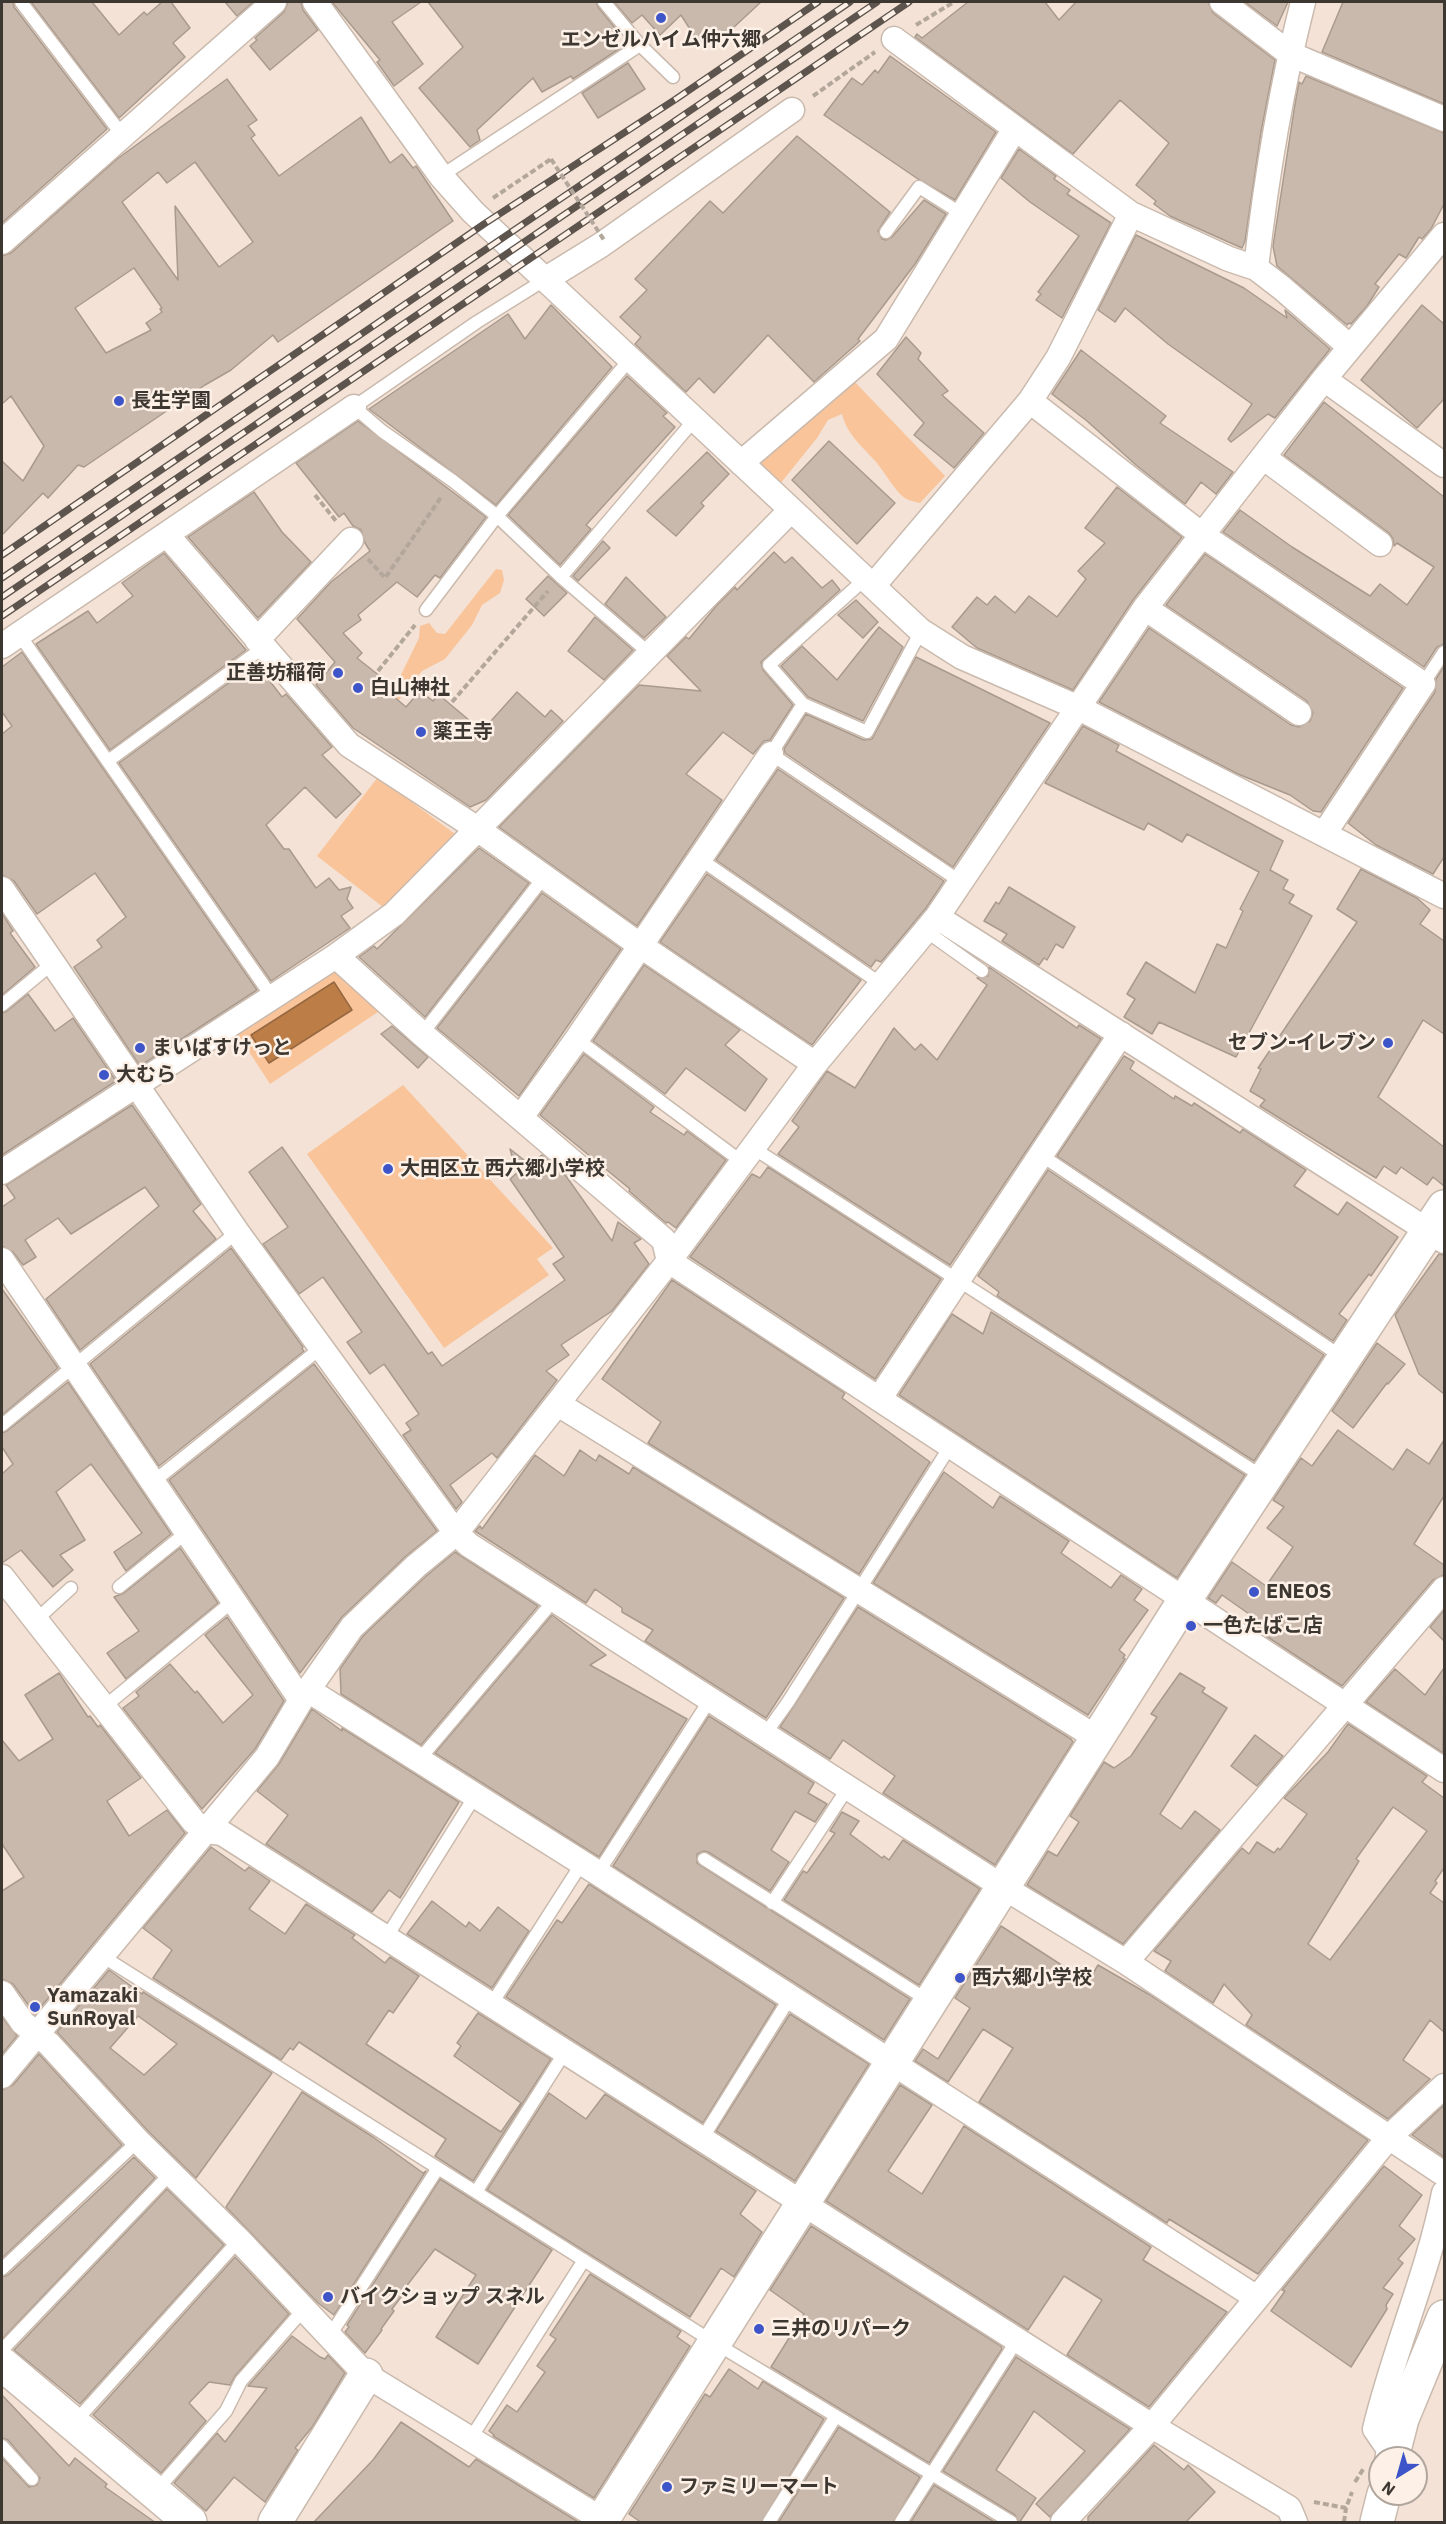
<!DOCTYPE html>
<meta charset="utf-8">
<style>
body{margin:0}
#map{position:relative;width:1446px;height:2524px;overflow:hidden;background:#f3e2d5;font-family:"IBM Plex Sans",sans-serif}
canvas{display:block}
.frame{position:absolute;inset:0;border:3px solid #3d3732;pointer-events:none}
.north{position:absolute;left:1368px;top:2446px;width:60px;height:60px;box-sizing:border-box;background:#fdf0e6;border:2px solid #b0a69e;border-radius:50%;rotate:217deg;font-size:16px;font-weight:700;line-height:24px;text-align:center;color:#3d3732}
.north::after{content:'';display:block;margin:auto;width:21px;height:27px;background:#3d55c8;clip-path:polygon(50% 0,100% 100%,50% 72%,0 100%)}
</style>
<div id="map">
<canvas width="1446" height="2524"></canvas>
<div class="frame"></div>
<div class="north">N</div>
</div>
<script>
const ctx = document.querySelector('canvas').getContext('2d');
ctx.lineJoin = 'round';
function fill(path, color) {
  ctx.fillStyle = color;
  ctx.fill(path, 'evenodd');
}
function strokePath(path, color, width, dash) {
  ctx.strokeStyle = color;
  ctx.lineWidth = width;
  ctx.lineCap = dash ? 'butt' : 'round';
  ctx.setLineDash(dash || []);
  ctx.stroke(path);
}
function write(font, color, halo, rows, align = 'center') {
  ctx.font = font + ' "IBM Plex Sans","Noto Sans JP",sans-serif';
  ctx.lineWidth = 5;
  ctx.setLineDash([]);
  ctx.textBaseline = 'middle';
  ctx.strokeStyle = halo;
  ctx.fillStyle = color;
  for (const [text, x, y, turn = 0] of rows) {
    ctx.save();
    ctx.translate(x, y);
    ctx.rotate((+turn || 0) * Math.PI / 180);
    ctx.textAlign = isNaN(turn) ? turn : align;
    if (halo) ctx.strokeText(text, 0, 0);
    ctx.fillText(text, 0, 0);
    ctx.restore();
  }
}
const green = new Path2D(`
 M851,378L945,476L920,503C912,501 905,500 899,493C891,484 885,473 877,463C863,447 847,435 842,414L828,420L817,438L780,484L752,462Z
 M496,569L502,570L504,580L500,593L482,605L472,625L445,659L422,671L377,727L374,723L396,696L397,683L419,638L420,626L429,623L437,633L445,634Z
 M378,777L455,834L383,907L317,856Z
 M338,969L378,1012L270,1084L237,1033ZM333,982L352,1010L269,1063Z
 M403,1085L553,1248L537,1259L549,1275L444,1348L307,1154Z`);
const water = new Path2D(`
 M334,982L352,1010L269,1063L251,1035Z`);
const building = new Path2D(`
 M2,2H13L14,7L107,129L2,223Z
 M31,2H92L119,35L144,12L147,15L162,2H171L190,28L173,43L185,57L119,118Z
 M225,2H253L237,16Z
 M288,2H301L303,10L318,30L270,70L250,46L257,40L255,38L284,12Z
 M332,2H421L392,22L423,64L394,86L377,62L380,60Z
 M428,2H596L598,7L620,34L613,39L619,49L573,79L571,76L542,92L533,78L477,130L480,140L470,147L419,88L463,47Z
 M614,2H761L733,28L702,48L681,15L660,35L642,15L632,23Z
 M968,2H1045L1059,20L1076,2H1208L1213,13L1275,60L1261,132L1245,241L1242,248L1170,216L1154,204L1156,201L1136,185L1169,143L1120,100L1073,154L915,37L917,34L922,38Z
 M1245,2H1288L1277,26Z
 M1343,2H1444V104L1322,52Z
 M890,56L996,132L955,200L918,179L824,115L852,78L862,85L875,70L878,73Z
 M628,63L645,89L598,118L582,93Z
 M1306,76L1444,133V204L1431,229L1422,239L1419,237L1406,258L1399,254L1375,284L1379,287L1367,306L1351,324L1349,323L1347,325L1277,266L1273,246L1295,104L1299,82L1302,84Z
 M227,79L257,120L248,126L255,135L251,138L279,176L361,117L390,163L402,154L413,168L416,166L453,221L278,342L273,335L231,370L205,385L84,467L78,465L48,498L43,493L2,535V461L23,481L44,446L11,396L2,404V256L11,253L117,159ZM195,162L253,242L219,267L175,206L178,280L122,202L158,172L167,183ZM134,268L162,308L160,309L162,312L146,323L151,330L106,353L75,308Z
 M797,136L890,212L878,231L882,239L886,240L892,237L924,200L946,214L915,264L858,339L860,341L814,382L768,335L714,393L699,378L686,392L635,344L641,337L620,317L647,290L635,279L710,201L723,213Z
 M1019,149L1056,176L1054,179L1070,190L1067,194L1111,223L1062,318L1036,300L1041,294L1038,292L1079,236L1030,202L1001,178Z
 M1136,235L1244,288L1287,318L1285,310L1330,349L1275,418L1268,414L1231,442L1228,439L1252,404L1168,344L1125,308L1115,322L1098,310Z
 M551,305L612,367L496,505L369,409L508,314L525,339Z
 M1422,305L1444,324V399L1417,428L1361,380Z
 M906,337L921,353L918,359L948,391L942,395L984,433L954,468L914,435L924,423L877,374Z
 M1081,350L1166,416L1160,423L1233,472L1216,494L1201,482L1185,504L1136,465L1087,421L1052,394Z
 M627,376L667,413L663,416L675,427L586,525L591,529L560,565L508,515Z
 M1324,402L1444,497V644L1437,647L1424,667L1223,532L1240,510L1292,547L1370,596L1380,584L1407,605L1434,567L1397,543L1394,546L1393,539L1389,533L1284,455Z
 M358,421L486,517L440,578L435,575L417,597L397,582L358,615L361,620L343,633L362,653L357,658L381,677L378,683L406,707L420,691L433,701L438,694L482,731L517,692L545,717L551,710L563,721L486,800L470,807L353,728L316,685L335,662L297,619L331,582L370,551L365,543L361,530L353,526L344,513L339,517L296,463Z
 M829,441L895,503L857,544L792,480Z
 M707,452L729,474L701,503L704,506L676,536L647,511Z
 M1117,487L1182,537L1133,600L1073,690L977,648L952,627L977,597L987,605L995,596L1015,613L1029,596L1057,617L1086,579L1078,571L1105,543L1085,528Z
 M254,492L282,532L311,562L258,618L188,537Z
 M603,541L610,548L578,581L573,576Z
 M774,552L785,563L792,557L822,588L832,580L840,590L761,662L763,670L793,705L770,740L764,741L753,754L723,732L686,774L722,800L637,926L499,827L639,685L701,691L667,656L686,637L689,639L717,605L735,587L737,590Z
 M164,553L246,650L110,750L36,644L88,611L97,623L133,596L122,583Z
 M1205,554L1403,688L1321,812L1313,811L1290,795L1238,774L1099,702L1149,628L1291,725L1299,727L1310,721L1313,713L1307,701L1166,605Z
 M548,576L567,593L544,616L526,599Z
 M626,577L666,617L644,638L605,604Z
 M856,600L878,622L863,638L838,615Z
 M595,617L633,650L604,680L568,651Z
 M879,627L903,647L863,721L808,697L781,666L802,646L837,680Z
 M22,652L257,990L140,1066L74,967L102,947L97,940L126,917L95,873L37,914L14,881L2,875V734L12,726L2,712V667Z
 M916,657L1050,723L953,867L785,753L784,749L806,714L864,740L872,739Z
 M256,663L282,697L286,694L332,747L322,755L361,794L336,818L305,787L266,825L284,849H289L316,888L329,878L339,890L351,887L347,899L353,908L341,916L350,928L271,981L119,763Z
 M1444,666V857L1433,874L1376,845L1348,823L1435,692L1436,679Z
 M1083,726L1119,745L1116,751L1283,841L1270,870L1288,880L1283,889L1294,895L1289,903L1312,916L1236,1057L1159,1022L1152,1034L1124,1017L1135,999L1127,994L1146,962L1195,993L1217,944L1226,948L1243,911L1240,909L1259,872L1187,834L1182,842L1148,823L1144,830L1045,783Z
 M778,769L944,881L926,908L881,962L876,960L871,967L716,860Z
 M479,848L529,883L425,1017L359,957L374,946L377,949Z
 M1361,869L1417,898L1430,910L1420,924L1444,941V1034L1423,1020L1378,1097L1444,1147V1186L1433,1177L1427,1185L1401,1167L1396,1174L1384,1166L1376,1178L1260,1106L1265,1100L1250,1091L1261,1069L1258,1068L1357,922L1337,909Z
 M707,874L861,980L812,1045L660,942Z
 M1009,887L1075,927L1063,948L1056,944L1047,960L1044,958L1039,965L1002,941L1007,934L984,921L996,902L999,904Z
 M542,893L621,949L519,1096L437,1028Z
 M2,913L13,931L10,933L35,967L2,995Z
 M644,965L740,1030L725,1045L767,1079L745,1111L686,1068L665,1094L593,1041Z
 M989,967L1077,1028L1079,1025L1101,1039L950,1265L778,1154L799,1127L792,1121L827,1071L855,1088L894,1028L915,1050L921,1044L937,1060L987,985L977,978L988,976Z
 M28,994L55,1031L73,1018L116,1081L2,1155V1013L7,1011Z
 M392,1026L428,1057L418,1068L381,1034Z
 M584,1054L654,1107L650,1112L684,1135L687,1131L726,1160L676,1228L668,1222L666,1223L629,1191L630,1189L540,1115Z
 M1124,1056L1134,1062L1130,1069L1174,1099L1175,1096L1192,1106L1194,1103L1240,1133L1243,1129L1306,1170L1294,1186L1338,1215L1347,1202L1398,1237L1371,1276L1369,1274L1339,1314L1347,1320L1333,1341L1057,1156Z
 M132,1105L201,1204L193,1211L216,1239L80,1350L46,1299L159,1206L145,1187L71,1234L58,1218L25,1240L36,1257L23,1265L13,1252L2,1246V1207L15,1198L6,1185Z
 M282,1147L428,1354L432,1352L442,1366L565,1280L553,1264L564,1257L510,1179L517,1173L510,1149L529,1164L542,1155L566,1176L612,1241L618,1222L641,1239L634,1243L649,1264L612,1311L561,1345L569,1355L546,1371L557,1380L497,1458L492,1453L450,1485L462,1502L456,1509L403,1435L411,1430L406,1423L419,1414L384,1364L370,1374L347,1342L362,1332L323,1277L299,1294L263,1244L288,1227L249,1172Z
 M768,1167L941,1279L875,1379L690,1257L752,1174L760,1178Z
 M1048,1170L1324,1355L1254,1461L997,1296L999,1292L978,1276Z
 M231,1248L303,1347L302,1349L304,1351L159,1466L90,1364Z
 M1439,1254L1444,1255V1394L1419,1374L1395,1315Z
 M672,1280L845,1393L842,1398L930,1462L859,1574L648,1443L661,1422L602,1379Z
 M2,1289L58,1368L2,1415Z
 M991,1312L1245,1475L1177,1578L899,1395L952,1314L983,1334Z
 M1377,1343L1405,1364L1388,1384L1387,1383L1353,1428L1332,1411Z
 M314,1364L437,1531L406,1556L342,1617L300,1673L169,1480Z
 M68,1382L171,1534L126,1571L114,1552L142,1533L91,1464L56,1492L85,1540L60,1555L73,1570L53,1587L21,1550L2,1563V1474L13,1464L2,1447V1433L7,1431Z
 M1338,1430L1393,1470L1407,1449L1429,1464L1444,1440V1496L1414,1544L1444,1565V1575L1433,1580L1342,1686L1254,1628L1259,1621L1222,1595L1216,1603L1208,1598L1232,1562L1266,1586L1293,1547L1267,1528L1284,1507L1273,1500L1301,1458L1312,1466Z
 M580,1450L596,1461L599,1455L629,1474L633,1467L844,1598L766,1718L645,1641L653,1630L622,1612V1608L595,1589L586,1603L475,1531L480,1526L482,1529L535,1455L564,1476Z
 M944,1472L993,1508L1000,1496L1069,1541L1061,1553L1111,1588L1121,1575L1142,1589L1134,1600L1148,1610L1119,1650L1125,1655L1123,1658L1125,1659L1088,1715L873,1583Z
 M180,1548L218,1603L126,1679L107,1653L139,1631L114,1597L124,1593Z
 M455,1552L538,1606L421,1745L341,1694L340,1669L363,1636L425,1577Z
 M858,1607L1071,1739L1073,1742L995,1865L883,1793L895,1776L843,1740L830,1759L780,1727Z
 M1444,1610V1641L1430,1627Z
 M552,1615L606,1655L590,1665L687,1719L599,1857L435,1753Z
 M227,1617L284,1701L255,1749L202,1809L123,1708L139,1696L136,1692L170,1664L195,1693L197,1691L223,1723L253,1695L205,1635Z
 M1444,1668L1443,1753L1366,1702L1395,1669L1425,1695Z
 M59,1673L88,1717L90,1716L98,1727L100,1725L141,1778L107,1801L129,1836L167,1810L185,1833L35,2014L13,1984L2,1979V1891L24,1877L2,1844V1740L19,1761L53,1739L25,1695Z
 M1180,1673L1205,1688L1202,1692L1227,1708L1160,1814L1181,1829L1195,1811L1220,1830L1123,1944L1027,1885L1048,1851L1057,1856L1079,1822L1070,1816L1104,1762L1114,1768L1131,1756L1157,1717L1151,1714Z
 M312,1709L342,1731V1728L459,1802L400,1898L389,1890L372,1912L266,1844L288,1815L257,1791L279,1764Z
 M709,1716L814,1783L808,1793L827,1804L815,1822L795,1811L771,1850L789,1862L770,1891L708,1852L704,1851L697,1854V1863L910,1999L884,2040L613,1866Z
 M1348,1724L1427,1776L1422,1782L1444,1798V1868L1435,1881L1437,1883L1430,1893L1444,1903V2032L1430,2020L1403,2060L1430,2079L1388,2119L1246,2025L1252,2015L1224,1984L1213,2003L1165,1971L1171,1961L1154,1951L1242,1848L1249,1854L1257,1842L1274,1853L1278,1848L1280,1850L1307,1814L1284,1798L1328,1752ZM1393,1807L1427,1831L1330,1960L1308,1944L1359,1861L1356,1859Z
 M1255,1735L1283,1756L1257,1786L1231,1766Z
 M842,1812L859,1821L850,1834L882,1858L884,1856L889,1860L903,1840L980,1889L919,1985L784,1900L803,1871L807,1873L835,1833L830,1831Z
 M211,1847L245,1871L249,1867L270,1881L249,1909L285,1934L306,1904L355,1935L352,1938L385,1963L390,1957L419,1976L393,2013L389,2010L366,2044L501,2132L521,2103L454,2056L461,2046L457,2043L478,2013L551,2059L473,2181L435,2156L446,2139L299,2042L293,2050L290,2048L281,2060L153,1978L172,1950L143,1928Z
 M589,1884L776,2005L703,2123L506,1997L557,1920L562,1923Z
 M432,1901L466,1927L469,1922L480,1931L498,1907L529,1931L492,1988L407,1934Z
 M1001,1926L1088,1982L1098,1965L1150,1995L1368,2140L1258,2274L1169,2219L1167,2223L979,2102L1013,2048L983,2029L948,2082L915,2061L923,2049L938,2059L970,2008L955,1998Z
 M109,1970L142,1994L143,1992L272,2073L196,2178L148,2131L57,2032ZM138,2016L177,2044L144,2075L110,2048Z
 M790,2014L869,2064L795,2181L716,2131Z
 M2,2017L17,2036L2,2054Z
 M39,2054L122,2145L2,2258V2090L13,2085Z
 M900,2085L932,2105L888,2171L922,2194L964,2126L1151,2247L1143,2260L1227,2312L1149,2407L1067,2355L1102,2300L1064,2276L1028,2330L826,2201Z
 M302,2092L373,2137L423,2173L426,2171L334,2315L318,2303L226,2207Z
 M549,2093L586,2119L605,2094L756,2191L740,2214L762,2232L734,2277L721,2268L690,2317L487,2190Z
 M1444,2105V2157L1412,2135Z
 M134,2157L155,2178L2,2339V2277L8,2275Z
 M1384,2166L1422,2195L1399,2226L1415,2239L1398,2259L1403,2263L1383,2288L1393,2294L1386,2305L1387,2309L1351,2367L1271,2311L1285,2291L1282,2290Z
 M440,2179L552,2250L478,2364L436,2337L476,2275L435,2249L405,2288L407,2289L392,2309L394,2311L381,2329L382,2330L365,2353L345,2332L349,2327L347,2325Z
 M167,2189L224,2245L80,2404L14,2350Z
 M811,2226L1001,2346L1002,2349L929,2463L771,2367L804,2314L770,2290Z
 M235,2257L289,2314L235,2376L230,2385L209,2382L189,2403L206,2421L161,2473L93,2415Z
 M590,2274L681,2331L677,2337L690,2346L594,2498L493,2436L494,2435L489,2431L507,2405L517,2412L545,2372L537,2366L556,2339L550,2335Z
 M292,2336L320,2357L325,2359L328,2355L345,2373L313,2426L295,2448L298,2450L265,2502L234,2477L206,2511L174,2483L217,2433L225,2442L267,2388L248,2386Z
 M1016,2357L1130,2429L1050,2517L1036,2504L1085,2451L1034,2411L996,2470L1036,2498L1019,2523L1015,2515L943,2471Z
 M729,2369L758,2389L763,2381L824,2419L761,2523H642L629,2514L705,2394L710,2397Z
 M2,2395L69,2466L75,2458L107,2484L105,2487L156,2523H2V2458L29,2487L37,2485L40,2478L8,2440L2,2438Z
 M401,2422L469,2467L476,2459L580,2523H313L373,2460Z
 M839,2427L920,2477L893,2523H778Z
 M1154,2445L1184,2470L1188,2465L1215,2492L1185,2523H1088V2517Z
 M934,2485L996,2523H910Z`);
const path = new Path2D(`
 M916,25L954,2
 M813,96L875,52
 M493,198L551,159
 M315,495L336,521
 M368,559L385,578L442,496
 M378,671L415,625
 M452,702L548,591
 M1355,2482L1364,2468
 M1314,2502L1346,2508
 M1344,2522L1346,2508L1352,2492`);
const lane = new Path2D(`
 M21,2L123,136
 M604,2L640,45
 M441,176L640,45L673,77
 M886,232L919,187L962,214
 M546,279L477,322L354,407L382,431L453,481L497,516L561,577L649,653
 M561,577L695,419
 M426,610L497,516L631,358
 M921,631L867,732L803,704L771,754L961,882
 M19,634L272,997
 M1423,684L1444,652
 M803,704L769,665L865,579
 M108,761L264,647
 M700,859L881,984
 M926,931L982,971
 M2,1005L53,963
 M422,1034L544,877
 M577,1039L742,1162
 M754,1147L764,1155L1263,1477
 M1041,1155L1342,1357
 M2,1425L237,1232
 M153,1482L322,1347
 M119,1587L187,1532
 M36,1620L71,1588
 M104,1707L233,1601
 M766,1733L788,1702L951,1445
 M419,1760L555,1599
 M704,1859L929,2001
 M598,1873L711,1698
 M772,1903L849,1786
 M386,1938L475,1796
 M102,1956L715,2343L1011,2522
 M491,2005L582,1863
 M702,2139L791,1996
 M476,2192L565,2052
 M2,2269L138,2141
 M329,2337L438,2168
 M2,2350L171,2173
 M74,2423L239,2240
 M471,2438L584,2260
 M2,2446L32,2479
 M155,2492L226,2411L241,2381L304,2309
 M769,2522L836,2416
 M901,2522L1017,2340`);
const street = new Path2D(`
 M315,2L441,176L473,212L921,631L962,657L1079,708L1444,896
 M1222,2L1290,54L1444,119
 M1303,2C1281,89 1266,179 1256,268L1282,288L1350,347
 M894,39L1131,214L1229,259L1256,268
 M2,242L274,2
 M546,279L601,245L792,110
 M1324,379L1444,465
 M1030,401L1202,535L1423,684L1324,834
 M1263,457L1380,544
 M741,463L886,339L1014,130
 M167,535L349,745L476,828L641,946L815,1064
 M873,586L1030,401L1058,358L1131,214
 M1145,608L1299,713
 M257,640L351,540
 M2,646L354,407
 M2,889L237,1232L456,1533L469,1545L1003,1887L1126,1962L1444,2174
 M937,917L1444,1241
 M336,956L422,1034L664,1240L669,1261L1444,1770
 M521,1117L577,1039L771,754
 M2,1172L336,956L394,914L791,510
 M2,1260L301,1700
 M879,1399L1121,1034
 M558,1404L1097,1738
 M2,1577L194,1822L207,1831L222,1833L1152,2426L1289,2508L1295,2522
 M308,1690L598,1873L1257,2298
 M1126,1962L1444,1589
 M2,1993L23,2023L49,2044L138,2141L239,2240L366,2375L606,2522
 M2,2076L267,1757L301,1700L352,1627L416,1566L456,1533L669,1261L815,1064L937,917L1145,608L1324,379L1444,235
 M1393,2455L1375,2429C1394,2349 1428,2274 1444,2193
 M1063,2522L1152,2426L1390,2136L1444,2086`);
const secondary = new Path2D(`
 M2,2364L190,2522
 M1392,2458L1402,2419L1444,2317
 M275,2522L366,2375
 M601,2522L1186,1598L1444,1207
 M1377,2522L1384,2494`);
const rail = new Path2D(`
 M2,555L484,224L676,99L818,2
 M2,578L850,2
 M2,597L877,2
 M2,616L909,2`);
const pathBridge = new Path2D(`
 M551,159L604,240`);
const markers = [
 [661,18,6,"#3d55c8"],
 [119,401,6,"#3d55c8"],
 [338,673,6,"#3d55c8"],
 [358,688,6,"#3d55c8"],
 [421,732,6,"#3d55c8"],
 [1388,1043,6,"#3d55c8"],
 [140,1048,6,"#3d55c8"],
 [104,1075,6,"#3d55c8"],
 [388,1169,6,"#3d55c8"],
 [1254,1592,6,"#3d55c8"],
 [1191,1626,6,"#3d55c8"],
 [960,1978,6,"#3d55c8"],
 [35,2007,6,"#3d55c8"],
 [328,2297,6,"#3d55c8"],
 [759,2329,6,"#3d55c8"],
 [667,2487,6,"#3d55c8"]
];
const poiNames = [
 ["エンゼルハイム仲六郷",661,40,"center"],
 ["長生学園",131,401],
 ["正善坊稲荷",326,673,"right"],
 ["白山神社",370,688],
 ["薬王寺",433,732],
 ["セブン-イレブン",1376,1043,"right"],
 ["まいばすけっと",152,1048],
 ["大むら",116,1075],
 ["大田区立 西六郷小学校",400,1169],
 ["ENEOS",1266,1592],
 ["一色たばこ店",1203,1626],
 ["西六郷小学校",972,1978],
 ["Yamazaki",47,1996],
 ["SunRoyal",47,2019],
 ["バイクショップ スネル",340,2297],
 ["三井のリパーク",771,2329],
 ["ファミリーマート",679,2487]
];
fill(green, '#f9c49a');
fill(water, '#bc7d47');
strokePath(water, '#966841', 1.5);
fill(building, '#c9b9ad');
strokePath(building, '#a99a8e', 1.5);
strokePath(lane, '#cabaae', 15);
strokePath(street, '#cabaae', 27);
strokePath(secondary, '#cabaae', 36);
strokePath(path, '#b3a69b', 4, [6, 3]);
strokePath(lane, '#fff', 12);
strokePath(street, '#fff', 24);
strokePath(secondary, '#fff', 33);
strokePath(rail, '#5c544d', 7);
strokePath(rail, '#fdf0e6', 4.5, [14]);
strokePath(pathBridge, '#b3a69b', 4, [6, 3]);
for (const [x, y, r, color] of markers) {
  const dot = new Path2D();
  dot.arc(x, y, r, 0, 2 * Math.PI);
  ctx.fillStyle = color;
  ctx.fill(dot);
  strokePath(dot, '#fdf0e6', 2);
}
write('bold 20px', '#3d3732', '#fdf0e6', poiNames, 'left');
</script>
